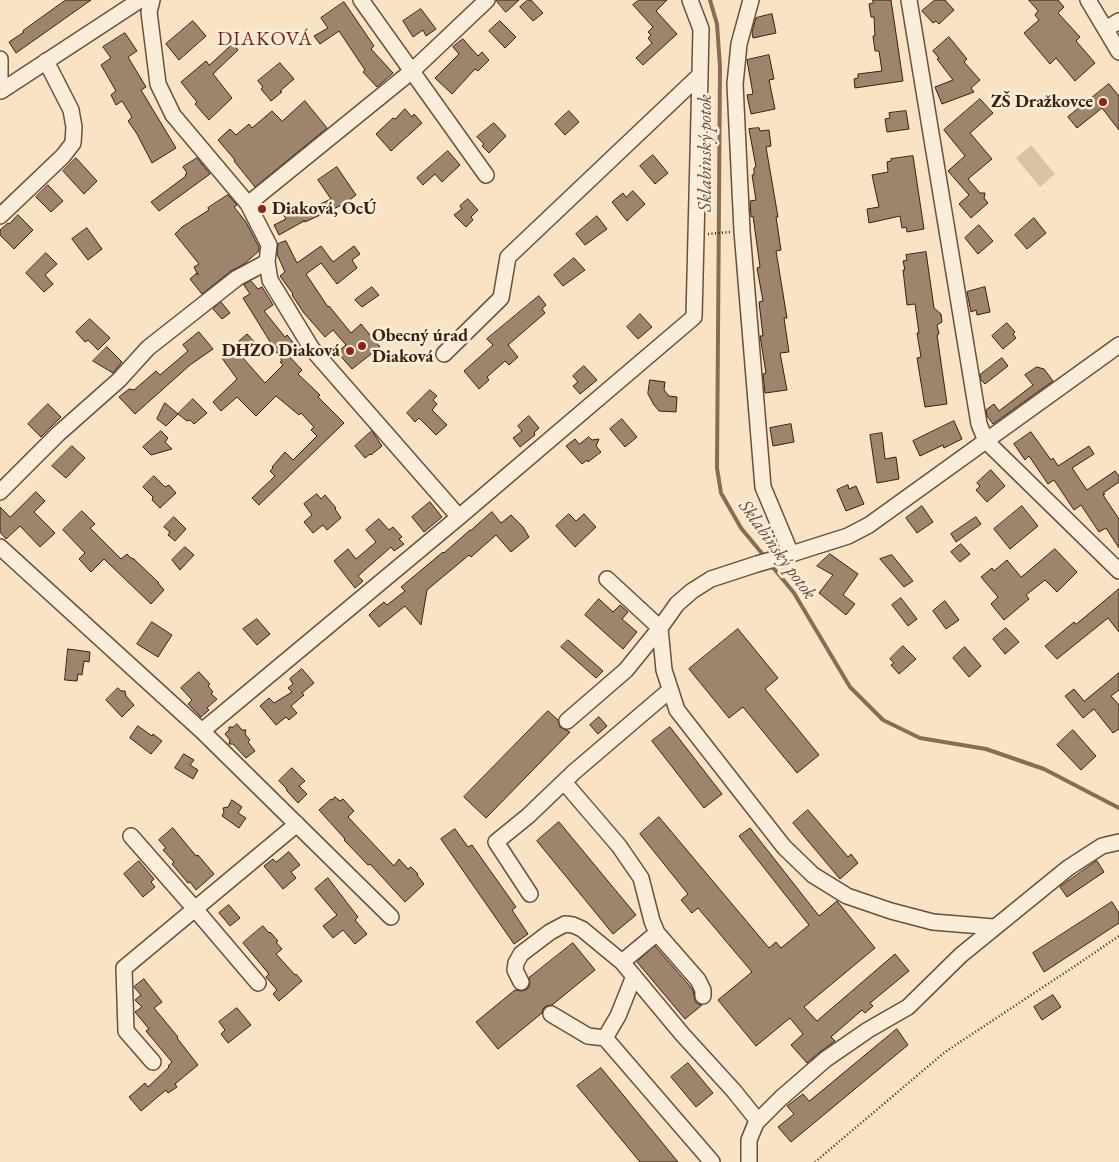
<!DOCTYPE html>
<meta charset="utf-8">
<style>
body{margin:0}
canvas{display:block;background:#f8e4c4}
</style>
<canvas width="1119" height="1162"></canvas>
<script>
const ctx = document.querySelector('canvas').getContext('2d');
ctx.lineJoin = 'round';
function fill(path, color) {
  ctx.fillStyle = color;
  ctx.fill(path, 'evenodd');
}
function strokePath(path, color, width, dash) {
  ctx.strokeStyle = color;
  ctx.lineWidth = width;
  ctx.lineCap = dash ? 'butt' : 'round';
  ctx.setLineDash(dash || []);
  ctx.stroke(path);
}
function write(font, color, halo, rows, align = 'center') {
  ctx.font = font + ' "EB Garamond",serif';
  ctx.lineWidth = 5;
  ctx.setLineDash([]);
  ctx.textBaseline = 'middle';
  ctx.strokeStyle = halo;
  ctx.fillStyle = color;
  for (const [text, x, y, turn = 0] of rows) {
    ctx.save();
    ctx.translate(x, y);
    ctx.rotate((+turn || 0) * Math.PI / 180);
    ctx.textAlign = isNaN(turn) ? turn : align;
    if (halo) ctx.strokeText(text, 0, 0);
    ctx.fillText(text, 0, 0);
    ctx.restore();
  }
}
const green = new Path2D(`
 M1031,145L1055,174L1040,187L1016,158Z`);
const stream = new Path2D(`
 M710,0L717,24L720,67L717,468L721,493L741,528L765,557
 M771,565L794,593L850,687L883,720L920,738L986,749L1044,769L1119,808`);
const building = new Path2D(`
 M66,0H91L16,53L9,42L24,32L23,31Z
 M496,0H519L506,12Z
 M528,0H531L543,13L533,21L520,7Z
 M639,0H667L656,11L677,34L643,65L636,58L652,43L648,38L651,35L648,32L653,27L633,5Z
 M873,0H891L903,81L855,88L854,79L858,78V74L882,71L879,51H875L873,36H875L874,17H871L869,4L873,3Z
 M935,0H945L954,10L939,24L936,21L933,23L922,11Z
 M1029,0H1058L1064,7L1058,13L1080,37L1076,41L1095,63L1075,81L1056,58L1050,64L1024,33L1039,20L1035,15L1038,11Z
 M344,2L374,46L371,49L393,73L377,87L363,72L365,70L339,31L320,44L314,36L328,28L321,18Z
 M421,9L436,29L426,36L423,30L413,37L403,21Z
 M772,14L776,33L753,38L752,32L756,18Z
 M193,21L206,36L179,60L166,44Z
 M500,21L516,37L505,48L489,31Z
 M125,33L137,51L128,57L146,87L141,90L176,148L152,163L137,134L128,121L132,117L122,101L116,105L111,95L116,91L101,65L111,58L103,47Z
 M949,37L967,59L964,62L980,80L971,88L974,92L942,104L935,87L953,80L937,59L939,58L933,51Z
 M463,39L478,56L482,52L489,60L478,71L475,69L452,94L435,78L459,54L453,47Z
 M233,44L238,50L213,74L232,98L209,120L195,104L197,102L181,82L206,61L209,65Z
 M769,55L774,79L769,80L775,109L751,114L747,95L753,94L747,60Z
 M280,63L294,79L280,91L282,92L271,101L261,89L263,87L258,81Z
 M1109,84L1119,96V130L1102,108L1077,128L1068,117Z
 M980,99L993,113L970,133L992,159L968,179L980,193H985L984,198L988,203L971,218L959,204L969,195L948,171L965,156L944,130Z
 M305,101L327,128L255,187L234,161L235,160L218,140L230,129L236,135L249,124L252,128L272,111L282,121Z
 M405,109L412,117L414,114L422,123L391,151L376,134L393,118L395,119Z
 M569,111L579,122L565,135L555,124Z
 M906,111L909,129L887,132L885,119L890,118L889,113Z
 M494,123L506,136L489,153L482,146L484,144L477,137Z
 M759,128L760,131L769,130L771,146L766,147L778,217H776L781,250L776,251L787,318H784L789,352L780,353L787,390L765,393L763,374L766,373L760,336H763L759,302L763,301L757,268L760,267L753,216L751,217L750,201L756,200L752,175H754V168L756,167L749,129Z
 M448,151L460,165L442,182L435,174L423,185L417,178Z
 M653,155L668,173L655,184L640,166Z
 M913,156L924,229L907,232L906,227L902,228L900,216L869,223L867,209L879,207L872,175L888,172L887,162L891,161V159Z
 M76,158L97,181L84,194L63,171Z
 M197,158L210,174L159,211L151,202L186,176L185,175L187,173L183,167Z
 M337,167L356,195L344,204L305,222L304,220V221L279,235L274,225L286,219L283,214L298,207L301,213L331,199L318,180Z
 M48,185L63,201L51,212L36,197Z
 M633,191L645,204L627,221L612,202L623,193L626,197Z
 M228,195L237,205L234,207L246,222L259,247V251L244,264L231,271L202,294L190,279L197,273L198,275L194,267L199,264L175,234L182,227L209,210L208,208Z
 M468,199L478,210L471,217L473,220L466,227L454,215L462,209L460,206Z
 M18,215L33,230L14,249L0,235V230L8,223L9,224Z
 M597,216L607,229L585,245L576,234Z
 M1034,218L1046,233L1027,249L1015,235Z
 M979,225L993,241L978,254L965,238Z
 M87,228L102,249L88,260L72,239Z
 M286,241L297,263L321,246L333,262L354,246L360,254L352,260L357,268L337,284L321,263L306,274L328,307L329,306L351,333L361,324L380,347L352,369L337,352L346,345L333,330L325,337L304,313L292,295L293,294L280,276L285,272L277,254L278,244Z
 M926,252L934,308L941,314L942,322L937,325L939,334L937,335L947,404L925,407L917,358L921,357L917,333H919L915,304L907,305L903,270H905L903,261L907,260L906,255Z
 M46,253L57,264L45,275L53,284L44,292L26,273Z
 M574,258L585,270L563,286L554,275Z
 M251,281L258,289L262,287L273,305L264,311L285,337L287,335L295,345L286,353L302,370L298,374L320,395L318,397L344,423L259,505L252,498L275,476L270,471L273,468L272,467L285,452L293,460L317,436L311,430L314,427L301,413L299,415L276,396L256,416L237,397L221,411L213,402L237,379L222,358L241,343L239,341L247,334L258,346L243,358L265,383L283,365L280,362L282,361L243,298L250,294L244,285Z
 M372,287L379,295L362,307L355,300Z
 M985,287L990,312L977,315L976,310L971,312L967,292Z
 M539,296L546,305L542,309L545,313L508,345L518,357L509,365L505,361L487,377L489,380L479,389L464,371L493,345L487,339Z
 M221,302L230,313L222,319L213,309Z
 M640,314L652,327L638,339L627,327Z
 M90,319L110,338L98,350L88,340L85,342L76,332Z
 M1007,323L1015,332L1013,334L1016,338L1003,349L992,336Z
 M199,332L213,349L190,365L135,414L119,397L129,389L134,390L156,371L160,375L188,351L183,345Z
 M107,347L122,362L113,373L93,361Z
 M1002,358L1008,366L985,384L981,380L980,375Z
 M584,366L597,380L580,394L573,386L578,382L573,376Z
 M1037,367L1044,369L1053,381L993,424L987,416L986,410L994,404L999,411L1033,385L1025,375Z
 M650,380L665,382L664,390L669,396L677,397L676,412L659,411L654,405L648,394Z
 M430,390L437,396L433,400L437,404L432,410L447,425L436,435L419,418L415,422L407,413Z
 M193,399L207,413L194,424L190,420L187,421L178,414Z
 M165,403L178,414L166,426L157,419Z
 M48,404L61,417L41,437L28,424Z
 M529,416L539,428L534,433L535,435L520,447L513,438L522,431L518,426Z
 M622,419L637,437L625,447L610,429Z
 M954,421L962,439L944,448L943,445L920,456L913,441Z
 M791,424L794,442L773,446L770,428Z
 M161,431L168,438L165,442L172,449L151,455L143,447Z
 M372,431L382,446L371,455L370,454L365,458L355,446Z
 M1031,432L1051,460L1053,458L1058,466L1089,446L1094,454L1072,468L1087,490L1115,471L1119,476V482L1103,493L1105,494L1103,495L1119,519V548L1106,528L1099,532L1081,505L1074,510L1054,480L1048,484L1029,456L1025,460L1014,444Z
 M882,433L885,459L896,457L899,479L877,483L870,435Z
 M589,437L592,440L599,439L596,446L601,452L588,462L587,460L582,464L566,446L575,439L579,444Z
 M72,446L85,458L66,478L52,466Z
 M991,470L1005,486L987,502L976,490L980,486L977,483Z
 M154,476L165,487L169,485L176,493L160,508L152,500L153,497L143,487Z
 M848,485L849,489L856,486L864,504L846,511L837,490Z
 M36,492L45,501L34,512L55,533L40,547L20,526L6,539L0,532V507L10,517Z
 M317,494L321,499L325,495L336,508L335,509L341,518L327,530L323,525L313,533L304,522L312,515L304,504Z
 M430,502L442,517L424,532L412,517Z
 M922,506L933,522L917,533L906,518Z
 M1022,506L1038,526L1010,549L994,529Z
 M82,511L95,524L90,528L121,559L127,554L131,558L134,559L159,583H158L164,590L151,604L104,559L91,572L79,559L85,553L63,530Z
 M492,512L501,523L511,515L523,527L529,537L511,552L496,535L471,557L469,555L427,590L421,625L405,606L379,627L369,615L373,611L384,602L387,605L405,591L401,587L443,552L444,553L470,530H471Z
 M569,514L576,521L584,514L596,527L575,547L556,526Z
 M174,517L186,529L175,541L168,535L170,532L164,527Z
 M976,517L981,524L956,542L951,534Z
 M379,519L389,530L393,527L402,537L399,539L404,544L394,551L391,547L358,576L363,581L355,588L334,561L348,549L356,559L376,542L366,530Z
 M961,544L970,554L960,562L951,552Z
 M185,547L194,555L180,570L172,560Z
 M1055,549L1077,572L1057,592L1045,580L1026,595L1029,599L1004,620L991,604L998,597L981,577L992,568L994,571L1007,560L1021,577Z
 M830,554L858,574L843,595L855,604L846,615L819,593L833,575L817,566Z
 M892,555L913,581L904,587L880,559Z
 M1119,589V632L1108,618L1057,659L1045,646L1074,622L1076,624Z
 M901,598L917,619L908,626L892,605Z
 M599,599L613,612L620,605L628,612L622,619L637,632L623,649L585,615Z
 M945,601L959,620L946,629L933,611Z
 M257,619L270,634L257,645L243,629Z
 M152,622L172,635L158,657L137,644Z
 M1006,628L1019,642L1005,654L993,639Z
 M738,629L778,678L765,689L819,755L797,773L743,707L729,718L689,669Z
 M568,640L603,671L596,678L561,647Z
 M903,646L916,659L899,674L891,665L894,663L890,659Z
 M965,647L981,666L969,677L953,658Z
 M68,649L90,652L89,662L84,661L82,675L78,674L77,681L65,680Z
 M302,669L314,683L302,693L304,695L291,706L297,713L289,720L286,717L276,725L260,706L269,698L274,703L292,692L288,688L293,684L290,679Z
 M199,672L210,684L208,686L213,692L211,694L217,699L207,708L209,710L201,717L188,704L192,700L181,688Z
 M1119,673V690L1111,696L1119,705V729L1113,733L1094,709L1083,718L1065,696L1074,689L1084,701Z
 M118,688L121,691H125L126,696L134,705L122,717L106,700Z
 M548,711L558,720L560,727L570,732L486,818L464,797Z
 M599,717L607,726L598,734L590,725Z
 M237,724L242,730H246L245,734L250,740L248,742L255,751L246,758L233,744H229L230,740L225,734L229,730V727H233Z
 M138,726L152,736L153,734L162,741L151,754L130,738Z
 M670,727L722,794L704,808L652,741Z
 M1073,730L1096,756L1081,770L1057,745Z
 M184,754L194,760L190,765L198,770L193,779L175,768Z
 M292,768L305,781L299,786L307,794L298,803L287,791L286,788L279,781Z
 M335,797L340,801L343,799L354,811L348,817L394,866L399,859L408,869L411,867L418,874L417,875L424,884L405,902L370,864L368,865L344,840L345,839L319,810L331,799L332,800Z
 M232,800L242,807L238,813L246,818L239,828L222,816L224,812L223,808L228,807Z
 M808,810L848,857L851,854L858,863L840,879L793,823Z
 M659,817L769,948L776,942L781,948L809,925L739,836L750,828L819,916L837,901L875,948L804,1007L817,1021L895,954L909,971L870,1003L873,1006L865,1013L862,1010L831,1037L835,1041L820,1052L807,1063L791,1045L803,1034L790,1018L756,1046L718,1000L752,972L698,908L692,913L681,900L688,894L640,834Z
 M559,822L636,915L613,934L537,841Z
 M173,828L196,856L198,855L214,874L196,890L190,882L188,883L172,864L174,862L163,850L166,848L159,840Z
 M455,829L468,847L472,845L516,907L512,910L528,934L514,944L441,839Z
 M289,852L300,865L291,872L296,878L283,889L264,866L273,859L276,862Z
 M139,861L154,879L151,882L155,887L143,897L124,874Z
 M1097,861L1104,872L1067,897L1060,887Z
 M328,878L358,917L355,920L367,934L355,944L343,930L333,938L323,926L337,915L315,889Z
 M1112,902L1119,913V923L1044,972L1033,953Z
 M229,905L240,918L230,926L219,913Z
 M263,926L269,933L270,932L278,941L276,942L282,949L276,954L295,975L296,974L302,981L279,1001L273,994L277,990L266,977L269,974L243,943Z
 M573,943L595,970L552,1005L546,1006L543,1009L542,1013L498,1049L476,1022L515,990L521,991L526,990L529,987L530,983L529,978Z
 M655,946L693,990L695,1001L698,1004L702,1005L685,1019L637,962Z
 M144,979L162,1002L154,1008L178,1037L177,1038L198,1065L175,1084L177,1087L168,1093L166,1090L141,1111L129,1097L145,1083L148,1087L169,1067L168,1066L172,1062L146,1031L149,1029L135,1012L142,1007L135,1000L141,995L134,987Z
 M1053,995L1061,1007L1042,1020L1034,1007Z
 M237,1008L251,1025L228,1043L221,1034L225,1030L219,1022Z
 M897,1029L908,1045L791,1142L778,1127L794,1114L787,1106L803,1094L809,1101Z
 M688,1063L713,1093L696,1107L671,1077Z
 M601,1068L678,1162H640L577,1086Z`);
const path = new Path2D(`
 M708,234L730,232
 M815,1162L945,1052L1075,966L1119,936`);
const minor = new Path2D(`
 M152,0L149,12L158,84L173,115L248,204L269,245L267,262L270,280L312,349L459,517
 M361,0L486,175
 M690,0L701,29L700,75
 M751,0L739,44L735,84L742,231L763,487L791,554
 M909,0L979,424L986,441L1119,571
 M1088,0L1119,52
 M1106,29L1119,21
 M0,59V91
 M1,91L140,0
 M248,204L412,71L487,0
 M0,216L63,156L73,143L74,127L71,110L46,61
 M0,492L58,434L119,380L148,348L237,278L267,262
 M0,547L202,731L391,917
 M607,579L660,628L664,670L677,710L784,847L813,875L847,896L891,911L933,922L994,927
 M567,721L626,670L660,628L677,604L692,591L711,579L757,564L785,556L848,536L869,525L1119,345
 M202,731L459,517L694,317L700,75L508,257L501,298L444,354
 M564,782L619,846L641,878L652,921L657,933L698,980L703,990V996
 M131,836L195,909L258,983
 M530,894L496,842L528,816L574,772L670,690
 M622,962L657,933
 M634,976L618,1016L605,1038L712,1162
 M521,982L515,970L516,963L521,954L550,932L565,924L573,925L582,929L622,962L682,1034L734,1091L758,1121
 M551,1014L588,1036L605,1038
 M153,1062L126,1031L124,968L297,824
 M749,1162V1140L756,1123L781,1098L826,1059L868,1030L908,1007L961,955L1068,868L1102,846L1119,842`);
const markers = [
 [1103,102,5,"#8f2418"],
 [262,209,5,"#8f2418"],
 [362,346,5,"#8f2418"],
 [350,351,5,"#8f2418"]
];
const poiNames = [
 ["ZŠ Dražkovce",1093,102],
 ["Diaková, OcÚ",272,209,"left"],
 ["Obecný úrad",372,336,"left"],
 ["Diaková",372,357,"left"],
 ["DHZO Diaková",340,351]
];
const waterNames = [
 ["Sklabinský potok",706,153,-90],
 ["Sklabinský potok",777,550,54]
];
const quarterNames = [
 ["DIAKOVÁ",265,40]
];
fill(green, '#d8c3a5');
strokePath(stream, '#866d56', 4);
fill(building, '#9d856d');
strokePath(building, '#3b1f0f', 1);
strokePath(minor, '#6a503c', 18);
strokePath(path, '#3b1f0f', 2.5, [1, 2.5]);
strokePath(minor, '#faedd9', 15);
for (const [x, y, r, color] of markers) {
  const dot = new Path2D();
  dot.arc(x, y, r, 0, 2 * Math.PI);
  ctx.fillStyle = color;
  ctx.fill(dot);
  strokePath(dot, '#faedd9', 2);
}
write('bold 18px', '#3b1f0f', '#faedd9', poiNames, 'right');
write('italic 19px', '#674c39', '#faedd9', waterNames);
ctx.letterSpacing = '1px';
write('20px', '#7a1f14', '#faedd9', quarterNames);
ctx.letterSpacing = '0px';
</script>
